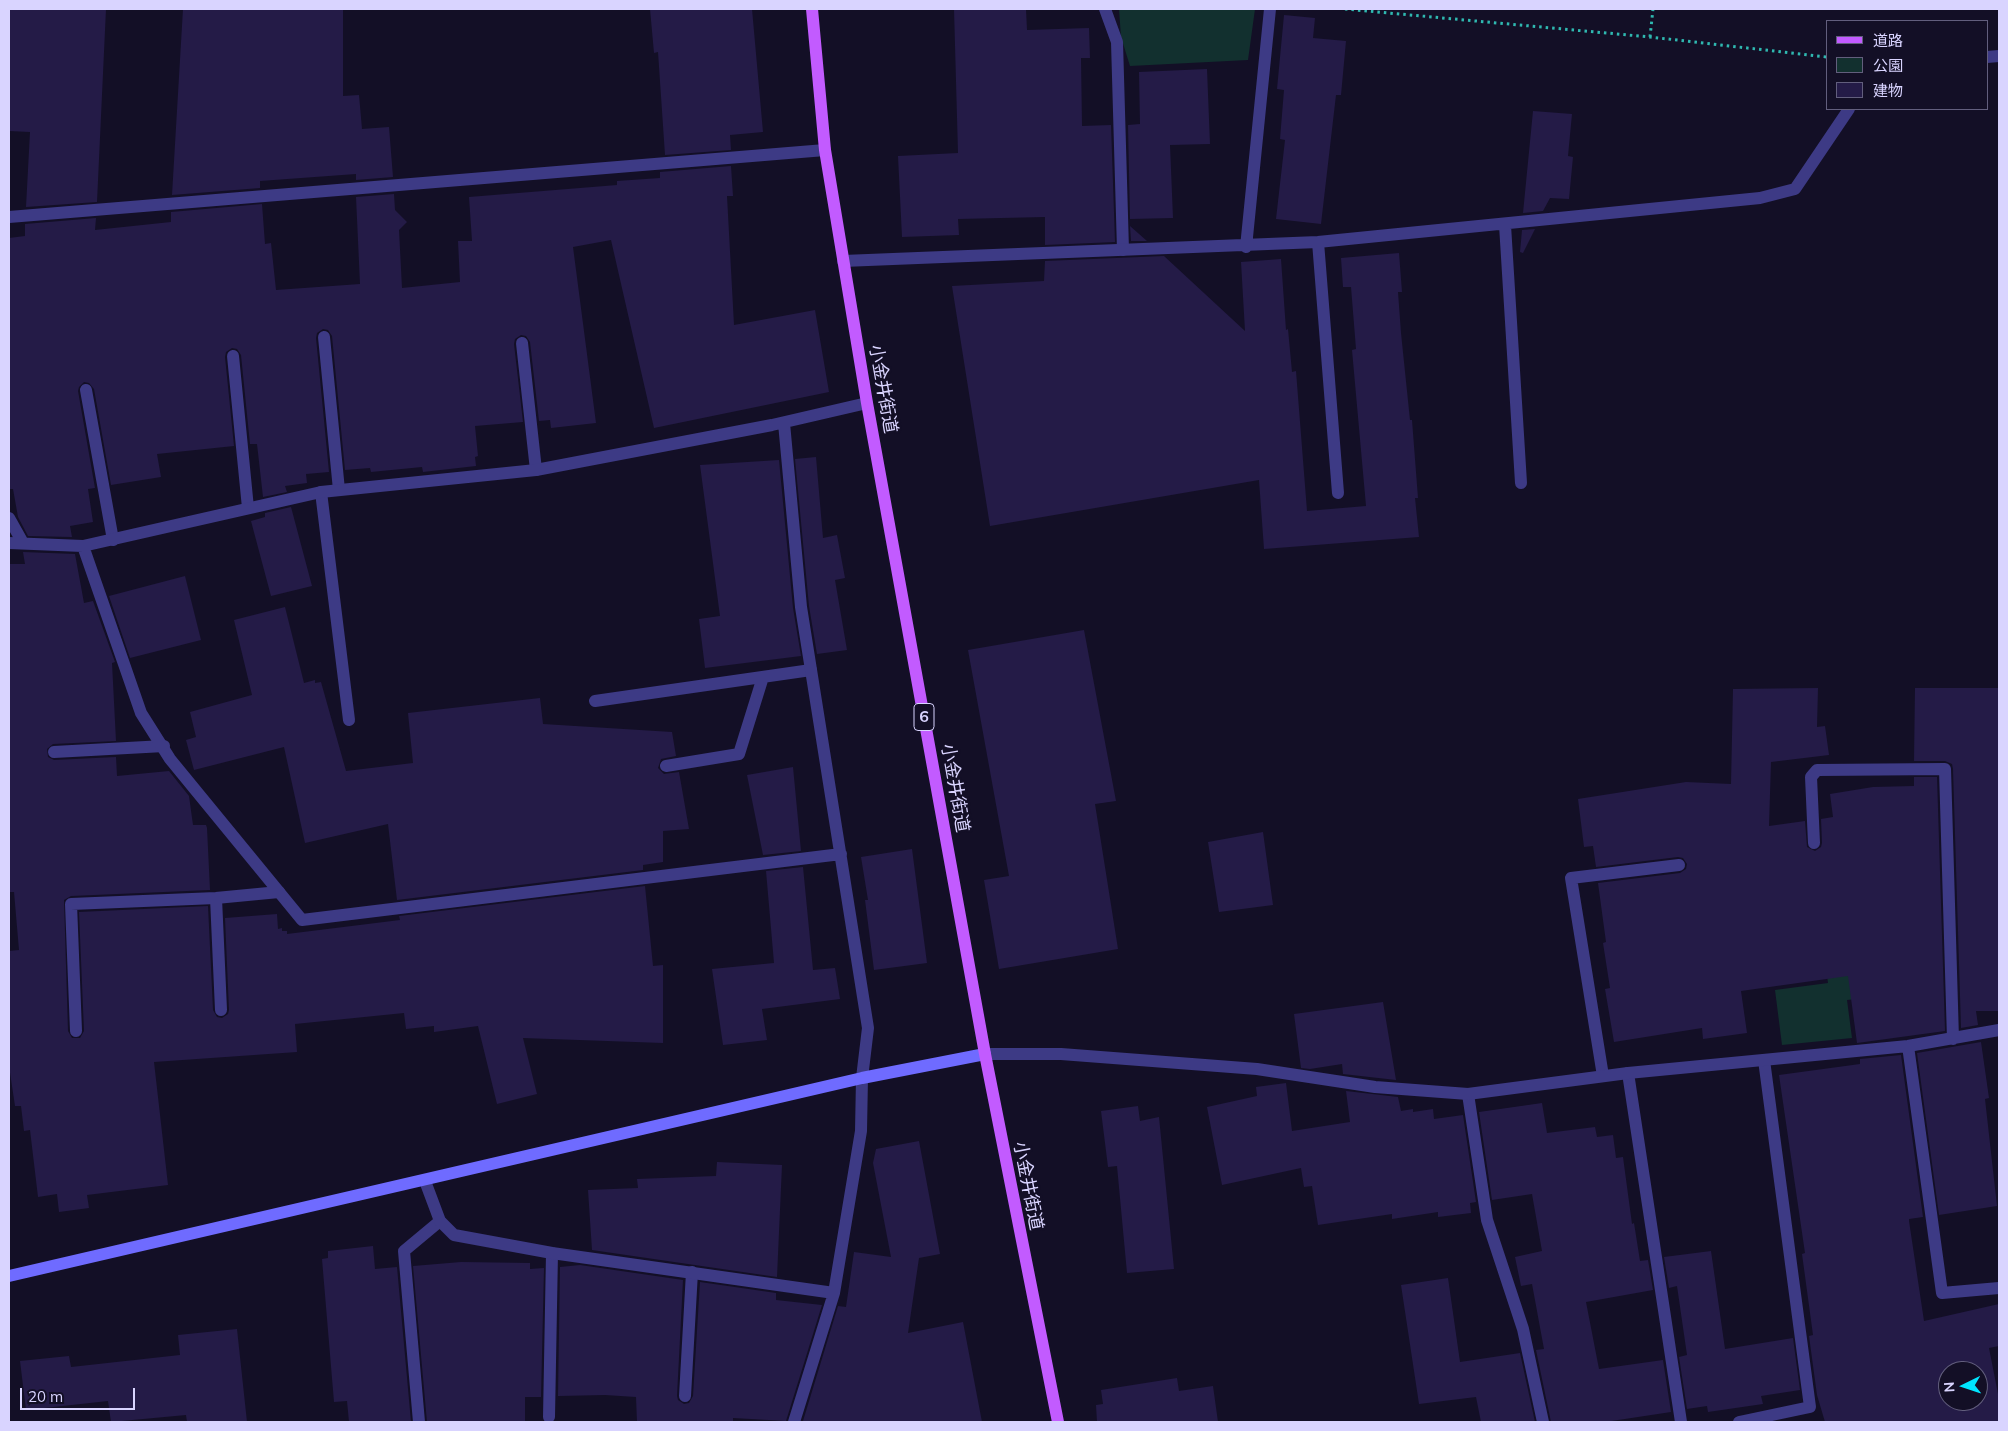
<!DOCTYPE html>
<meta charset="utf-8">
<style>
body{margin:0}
#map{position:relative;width:2008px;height:1431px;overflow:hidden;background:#130f26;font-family:Mulish,"Noto Sans JP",sans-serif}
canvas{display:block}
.frame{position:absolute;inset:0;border:10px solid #d9d4ff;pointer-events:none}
.legend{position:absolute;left:1826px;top:20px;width:162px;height:90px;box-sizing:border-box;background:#130f26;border:1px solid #625e7d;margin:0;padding:6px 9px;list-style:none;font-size:15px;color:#d9d4ff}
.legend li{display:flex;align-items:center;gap:10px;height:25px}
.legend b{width:25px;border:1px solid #625e7d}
.north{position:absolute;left:1938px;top:1361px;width:50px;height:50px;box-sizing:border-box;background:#130f26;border:1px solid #625e7d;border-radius:50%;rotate:266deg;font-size:14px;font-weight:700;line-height:20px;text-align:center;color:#d9d4ff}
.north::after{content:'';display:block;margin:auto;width:18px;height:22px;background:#00e5ff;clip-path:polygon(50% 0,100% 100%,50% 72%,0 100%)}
.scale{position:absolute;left:20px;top:1388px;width:115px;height:22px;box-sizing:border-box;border:2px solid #d9d4ff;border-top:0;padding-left:6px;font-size:15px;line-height:18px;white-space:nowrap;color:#d9d4ff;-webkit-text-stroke:4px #130f26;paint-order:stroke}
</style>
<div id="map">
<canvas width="2008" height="1431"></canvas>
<div class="frame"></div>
<ul class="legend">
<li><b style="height:6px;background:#c25bff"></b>道路</li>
<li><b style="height:14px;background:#12302f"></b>公園</li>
<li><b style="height:14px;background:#241b47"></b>建物</li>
</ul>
<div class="north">N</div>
<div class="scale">20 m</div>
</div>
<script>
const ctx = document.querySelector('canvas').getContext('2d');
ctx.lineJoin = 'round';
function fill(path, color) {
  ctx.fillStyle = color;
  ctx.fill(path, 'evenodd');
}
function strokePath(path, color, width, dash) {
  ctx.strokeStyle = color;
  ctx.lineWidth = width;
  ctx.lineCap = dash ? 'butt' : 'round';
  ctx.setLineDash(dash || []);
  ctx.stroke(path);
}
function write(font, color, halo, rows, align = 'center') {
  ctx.font = font + ' Mulish,"Noto Sans JP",sans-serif';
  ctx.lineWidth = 5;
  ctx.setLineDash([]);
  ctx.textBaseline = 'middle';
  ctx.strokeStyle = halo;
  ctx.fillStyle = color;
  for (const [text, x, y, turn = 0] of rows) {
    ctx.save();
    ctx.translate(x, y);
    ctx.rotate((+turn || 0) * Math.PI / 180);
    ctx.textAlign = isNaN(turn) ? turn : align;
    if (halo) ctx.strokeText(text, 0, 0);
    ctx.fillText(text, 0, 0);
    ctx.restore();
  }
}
const green = new Path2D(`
 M1119,9H1255L1248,60L1130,66L1121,37Z
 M1816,890L1876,997L1847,1000L1852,1038L1782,1045L1775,990L1828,983Z`);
const building = new Path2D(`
 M9,9H106L97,202L26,207L30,132L9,131Z
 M183,9H343V96L359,95L362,129L389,127L393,177L356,180V174L260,181V188L172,195Z
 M650,9H752L763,132L730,135L731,150L665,155L658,52L654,53Z
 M954,9H1026L1027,30L1089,28L1090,58H1081L1082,126L1111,125L1115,242L1045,245V217L958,219L959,235L902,237L898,156L958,153Z
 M1284,15L1315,18L1313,38L1346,41L1341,95H1336L1321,224L1276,219L1285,140L1280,139L1284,90L1277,89Z
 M1207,69L1210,144L1170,145L1173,218L1130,219L1128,125L1140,124L1139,72Z
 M1533,111L1572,114L1568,156L1573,157L1569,199L1550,198L1543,211L1523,213Z
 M731,166L733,196H727L734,325L815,310L829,392L654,428L611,240L573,247L596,423L551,428L550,420L539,421L530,342L526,336L521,335L515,339L514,344L523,422L475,426L478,456L475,457L476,466L423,472L422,467L371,472L370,468L345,470L332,336L328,330L323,329L317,333L316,338L329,472L306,474L307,483L285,486L287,492L263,497L257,444H250L241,355L237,349L232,348L226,352L225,357L234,446L157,454L161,477L111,485L94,389L89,383L84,382L79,387L78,391L95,488L88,489L93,522L70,526L72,537L28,536L18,517L13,489H9V238L25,236V224L96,218L95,230L171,222V212L262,204L265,244L271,243L276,290L360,284L356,197L394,194L395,210L407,222L399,230L402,288L460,282L458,241H472L469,197L617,185V181L660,178V172Z
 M1130,226L1147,241H1131Z
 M1535,229L1523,253L1520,252L1522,230Z
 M1399,253L1402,292H1398L1401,333L1410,420H1412L1418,498H1415L1419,537L1264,549L1259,480L990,526L952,286L1044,281L1045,261L1164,256L1245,331L1241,262L1281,259L1286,330L1288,329L1292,372L1296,371L1307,511L1366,506L1352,350L1356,349L1351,287H1343L1341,258Z
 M816,457L823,538L837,535L845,578L835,580L847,650L817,654L809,606L795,459Z
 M779,460L793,608L801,656L705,668L699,619L720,616L700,465Z
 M291,507L312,586L271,596L251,521L265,517V513Z
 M23,552L75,554L84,603L93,601L115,662L112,663L116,741L53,744L47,749L48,757L54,760L116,757L117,776L169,771L189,796L193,825H206L207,828L210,890L71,896L64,900L68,1031L72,1038H80L84,1031L79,912L208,906L213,1010L217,1017L222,1018L228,1014L229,1010L225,918L277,914L278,929L282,928V931H287V934L400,920L399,916L645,886L653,966L663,965V1043L523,1038L537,1094L497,1104L478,1026L434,1032V1026L406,1029L404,1013L295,1024L297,1052L154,1062L168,1185L87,1195L89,1208L59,1212L57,1194L38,1197L30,1130L24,1131L21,1106H15L9,1066V951L19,950L14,892H9V564H25Z
 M185,576L201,640L130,658L109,596Z
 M285,607L304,683L315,680V683L321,682L346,771L413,763L408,713L540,698L543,724L672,732L676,756L661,759L658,768L664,774L679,772L689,829L663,831V862L643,865V870L397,900L388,824L305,843L284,747L194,770L186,740L196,737L190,712L252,695L234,620Z
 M1084,630L1116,801L1095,804L1118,949L999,969L984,880L1009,876L968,650Z
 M1818,688L1817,727L1825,726L1829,755L1771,762L1769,826L1805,821L1807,847L1815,851L1821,847L1822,843L1821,819L1833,817L1830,794L1873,787L1914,786V777H1937L1945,1031L1857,1043L1848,976L1741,991L1747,1033L1703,1039L1702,1028L1614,1042L1605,989L1610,988L1603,943L1606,942L1598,883L1680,873L1686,869L1687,864L1683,858L1678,857L1596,867L1593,846L1584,847L1578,799L1686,782L1731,784L1733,689Z
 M1915,688H1999V1011H1976L1978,1025L1961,1028L1953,769L1952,764L1945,761H1914Z
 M793,767L801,851L763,855L747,775Z
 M1263,832L1273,905L1219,912L1208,842Z
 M912,849L927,963L874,970L865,900H868L861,857Z
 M803,867L813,970L835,968L840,999L762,1009L767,1040L723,1045L712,969L774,963L766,871Z
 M1383,1002L1396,1080L1343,1074L1342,1064L1310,1069L1301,1068L1294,1014Z
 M1981,1042L1989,1098L1985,1099L1997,1206L1939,1215L1917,1053Z
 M1901,1055L1923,1217L1909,1219V1221L1924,1321L1999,1304V1346L1989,1348L1999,1399V1422H1825L1817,1395L1809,1336L1813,1335L1802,1254L1805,1253L1779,1075L1860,1064V1059ZM1948,1371H1978V1401H1948Z
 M1286,1083L1292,1131L1350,1122L1346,1091L1398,1097L1401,1111L1413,1109V1112L1433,1109L1434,1119L1463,1115L1476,1202L1470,1203L1471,1213L1438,1217V1212L1392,1219V1214L1318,1225L1312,1186L1304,1187L1301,1168L1222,1185L1207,1107L1257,1096L1256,1087Z
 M1542,1103L1547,1133L1595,1127L1597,1137L1613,1135L1616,1158L1623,1157L1632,1224L1634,1223L1640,1261L1648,1260L1653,1290L1586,1302L1599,1369L1663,1360L1671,1412L1605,1422H1551L1536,1350L1544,1349L1532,1284L1521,1286L1515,1257L1542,1251L1532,1194L1492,1200L1479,1112Z
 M1138,1106L1140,1121L1159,1117L1174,1269L1127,1273L1117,1166L1108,1167L1101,1111Z
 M919,1141L940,1254L919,1258L908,1333L963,1322L982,1422L803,1421L838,1306L846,1307L854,1252L891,1257L873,1163L876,1149Z
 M717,1162L782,1165L777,1277L592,1250L588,1190L638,1188L637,1179L716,1176Z
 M373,1246L375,1269L397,1267L411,1422H349L347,1401L334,1402L322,1259L328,1258V1251Z
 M1711,1251L1725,1349L1793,1338L1800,1390L1761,1396L1763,1404L1708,1412L1707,1406L1687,1409L1679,1357L1687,1355L1677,1286L1669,1288L1664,1257Z
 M461,1262L530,1263V1269L544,1268L541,1397H525V1422H427L413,1266Z
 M580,1265L683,1280L677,1396L678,1400L684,1404L689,1403L693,1396L700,1282L776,1293V1300L822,1305L786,1421L733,1418V1422H637L636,1397L605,1395L558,1396L560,1267Z
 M1448,1278L1460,1362L1520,1353L1535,1422H1481L1476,1397L1419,1404L1401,1285Z
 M237,1329L247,1422H187L186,1415L111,1422L108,1401L26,1410L20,1361L69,1356L71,1367L180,1355L178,1335Z
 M1177,1378L1179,1391L1213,1386L1218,1422H1097L1096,1405L1103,1404L1101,1390Z`);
const path = new Path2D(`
 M1345,9L1650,37L1827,57
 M1650,37L1653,9`);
const lane = new Path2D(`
 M1105,9L1117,42L1123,250
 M324,337L339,490
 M522,343L536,470
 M233,356L248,508
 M86,390L113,540
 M321,492L349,720
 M595,701L811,670
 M54,752L164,746
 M666,766L739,754L763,677
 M216,898L221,1010
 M76,1031L71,904L216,898L279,892
 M1628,1073L1681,1422
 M1603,1076L1571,878L1679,865
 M1468,1094L1487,1220L1523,1329L1543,1422
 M685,1396L692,1272
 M549,1417L552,1253
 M419,1422L404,1251L440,1221
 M1739,1422L1810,1407L1764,1060`);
const street = new Path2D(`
 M1987,57L1999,56
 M9,217L825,150
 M1505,225L1521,483
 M1318,242L1338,493
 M1246,247L1270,9
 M843,261L1318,242L1760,198L1795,189L1849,109
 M784,423L801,607L868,1028L862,1078L861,1131L834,1293L794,1422
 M9,518L23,543
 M9,543L83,546L321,492L536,470L772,425L867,403
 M83,546L141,713L170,759L302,920L841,854
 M1814,843L1811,777L1817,770L1945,769L1953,1039
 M1908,1046L1942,1293L1999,1288
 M985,1054H1061L1257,1069L1375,1087L1468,1094L1628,1073L1908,1046L1999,1030
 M425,1181L440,1221L454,1235L552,1253L834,1293`);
const secondary = new Path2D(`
 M9,1276L862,1078L985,1054`);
const primary = new Path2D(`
 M812,9L825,150L867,403L985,1054L1058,1422`);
const shields = [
 [924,717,20]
];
const shieldNames = [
 ["6",924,717]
];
const streetNames = [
 ["小金井街道",883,389,80],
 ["小金井街道",955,788,80],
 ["小金井街道",1028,1186,79]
];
fill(green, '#12302f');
fill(building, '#241b47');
strokePath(path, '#2fb8b0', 3, [2.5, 4]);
strokePath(lane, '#3d3a85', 12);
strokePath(street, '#3d3a85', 12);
strokePath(secondary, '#6f6bff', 12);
strokePath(primary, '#c25bff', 12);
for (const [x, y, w] of shields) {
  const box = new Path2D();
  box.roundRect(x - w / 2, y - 13.5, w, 27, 4);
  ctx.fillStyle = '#130f26';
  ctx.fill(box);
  strokePath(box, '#d9d4ff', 1);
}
write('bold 16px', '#d9d4ff', null, shieldNames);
write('18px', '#d9d4ff', '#130f26', streetNames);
</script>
